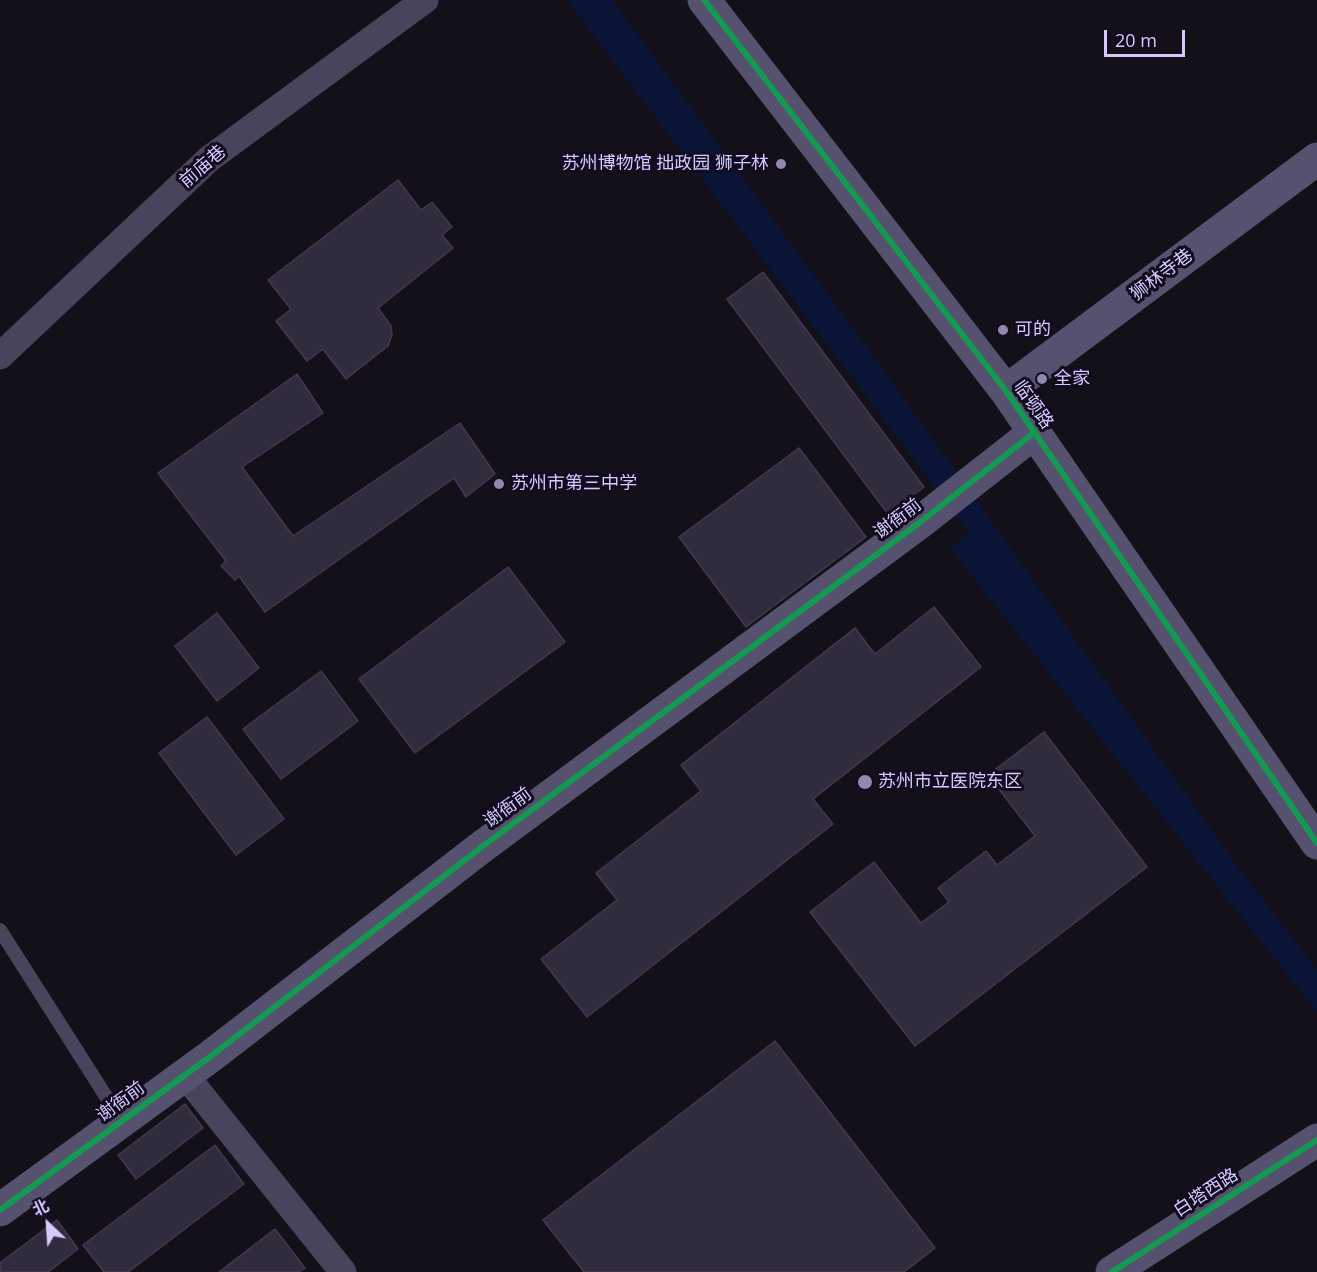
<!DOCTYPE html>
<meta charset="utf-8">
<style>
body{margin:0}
#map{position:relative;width:1317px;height:1272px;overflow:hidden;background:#13101a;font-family:"Open Sans","Noto Sans SC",sans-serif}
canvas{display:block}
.north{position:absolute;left:18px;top:1194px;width:60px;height:60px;-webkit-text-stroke:4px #110c1e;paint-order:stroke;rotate:335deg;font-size:16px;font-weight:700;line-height:24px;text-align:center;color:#d6c9ff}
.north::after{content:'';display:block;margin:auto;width:21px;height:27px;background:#d6c9ff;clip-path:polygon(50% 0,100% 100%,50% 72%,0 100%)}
.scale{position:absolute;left:1104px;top:30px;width:81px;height:27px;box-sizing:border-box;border:3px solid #d6c9ff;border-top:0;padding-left:8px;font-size:18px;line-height:21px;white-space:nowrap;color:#d6c9ff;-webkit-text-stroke:4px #110c1e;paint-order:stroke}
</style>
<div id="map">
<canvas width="1317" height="1272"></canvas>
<div class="north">北</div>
<div class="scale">20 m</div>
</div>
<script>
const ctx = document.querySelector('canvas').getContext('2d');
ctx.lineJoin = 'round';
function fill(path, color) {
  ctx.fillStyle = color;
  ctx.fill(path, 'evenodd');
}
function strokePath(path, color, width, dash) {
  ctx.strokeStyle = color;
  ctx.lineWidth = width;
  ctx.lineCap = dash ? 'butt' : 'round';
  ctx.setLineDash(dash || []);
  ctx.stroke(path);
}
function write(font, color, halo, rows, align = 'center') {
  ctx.font = font + ' "Open Sans","Noto Sans SC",sans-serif';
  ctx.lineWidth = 6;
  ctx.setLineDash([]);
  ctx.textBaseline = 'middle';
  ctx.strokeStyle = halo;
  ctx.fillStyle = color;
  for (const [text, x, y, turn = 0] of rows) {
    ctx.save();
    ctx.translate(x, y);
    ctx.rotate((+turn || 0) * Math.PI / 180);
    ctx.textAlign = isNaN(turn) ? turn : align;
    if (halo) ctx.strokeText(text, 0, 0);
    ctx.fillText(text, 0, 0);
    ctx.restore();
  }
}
const water = new Path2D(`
 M567,0H612L882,368L1238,867L1317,970V1012L950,548L969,532Z`);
const building = new Path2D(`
 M398,180L421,210L432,202L452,227L442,235L453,248L378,308L391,326L392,335L388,346L346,379L323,349L307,361L276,321L291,309L268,280Z
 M763,272L924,487L888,514L727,299Z
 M297,374L323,413L242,467L293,536L460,423L495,474L466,497L454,478L265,612L239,576L235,580L221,566L226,561L158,473Z
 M799,448L866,537L746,627L679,537Z
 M508,567L565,642L415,753L359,679Z
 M934,607L981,667L813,799L833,824L587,1017L541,959L617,900L596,873L701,791L681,765L855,628L875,654Z
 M217,613L259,668L217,701L175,646Z
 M321,671L358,721L281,779L243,729Z
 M207,717L284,819L236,855L159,753Z
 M1044,732L1147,867L915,1046L810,912L874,862L921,923L949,902L938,888L986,851L997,865L1035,836L988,775Z
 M775,1041L935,1248L904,1272H584L543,1220Z
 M185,1104L203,1128L136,1179L118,1155Z
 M215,1145L244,1184L128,1272H104L83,1245Z
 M57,1220L78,1249L48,1272H1L0,1263Z
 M275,1229L305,1268L299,1272H219Z`);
const lane = new Path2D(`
 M0,930L121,1120`);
const street = new Path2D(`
 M0,356L209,159L425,0
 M185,1075L343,1272`);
const secondary = new Path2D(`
 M704,0L1006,391L1317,843
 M1006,391L1317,159
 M0,1210L211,1056L483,846L919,523L1035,432
 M1112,1272L1317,1140`);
const cycleway = new Path2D(`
 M704,0L1006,391L1317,843
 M0,1210L211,1056L483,846L919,523L1035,432
 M1112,1272L1317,1140`);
const markers = [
 [781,164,6,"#9288af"],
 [1003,330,6,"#9288af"],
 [1042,379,6,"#9288af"],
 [499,484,6,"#9288af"],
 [865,782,8,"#9288af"]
];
const poiNames = [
 ["苏州博物馆 拙政园 狮子林",769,164,"right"],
 ["可的",1015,330],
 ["全家",1054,379],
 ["苏州市第三中学",511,484],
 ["苏州市立医院东区",878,782]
];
const streetNames = [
 ["前庙巷",203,167,-41],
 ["狮林寺巷",1162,275,-37],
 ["临顿路",1033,405,55],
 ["谢衙前",898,519,-37],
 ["谢衙前",508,808,-36],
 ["谢衙前",121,1102,-36],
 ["白塔西路",1206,1193,-33]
];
fill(water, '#0a1437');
fill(building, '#312c3d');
strokePath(building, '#413a4e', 1.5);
strokePath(lane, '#49445b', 14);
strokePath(street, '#49445b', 27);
strokePath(secondary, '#55516e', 33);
strokePath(cycleway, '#139951', 6);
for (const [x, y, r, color] of markers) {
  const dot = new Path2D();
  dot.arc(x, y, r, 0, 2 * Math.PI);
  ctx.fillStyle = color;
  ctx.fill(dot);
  strokePath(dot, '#110c1e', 2);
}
write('18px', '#d6c9ff', '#110c1e', poiNames, 'left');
write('18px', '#d6c9ff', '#110c1e', streetNames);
</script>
